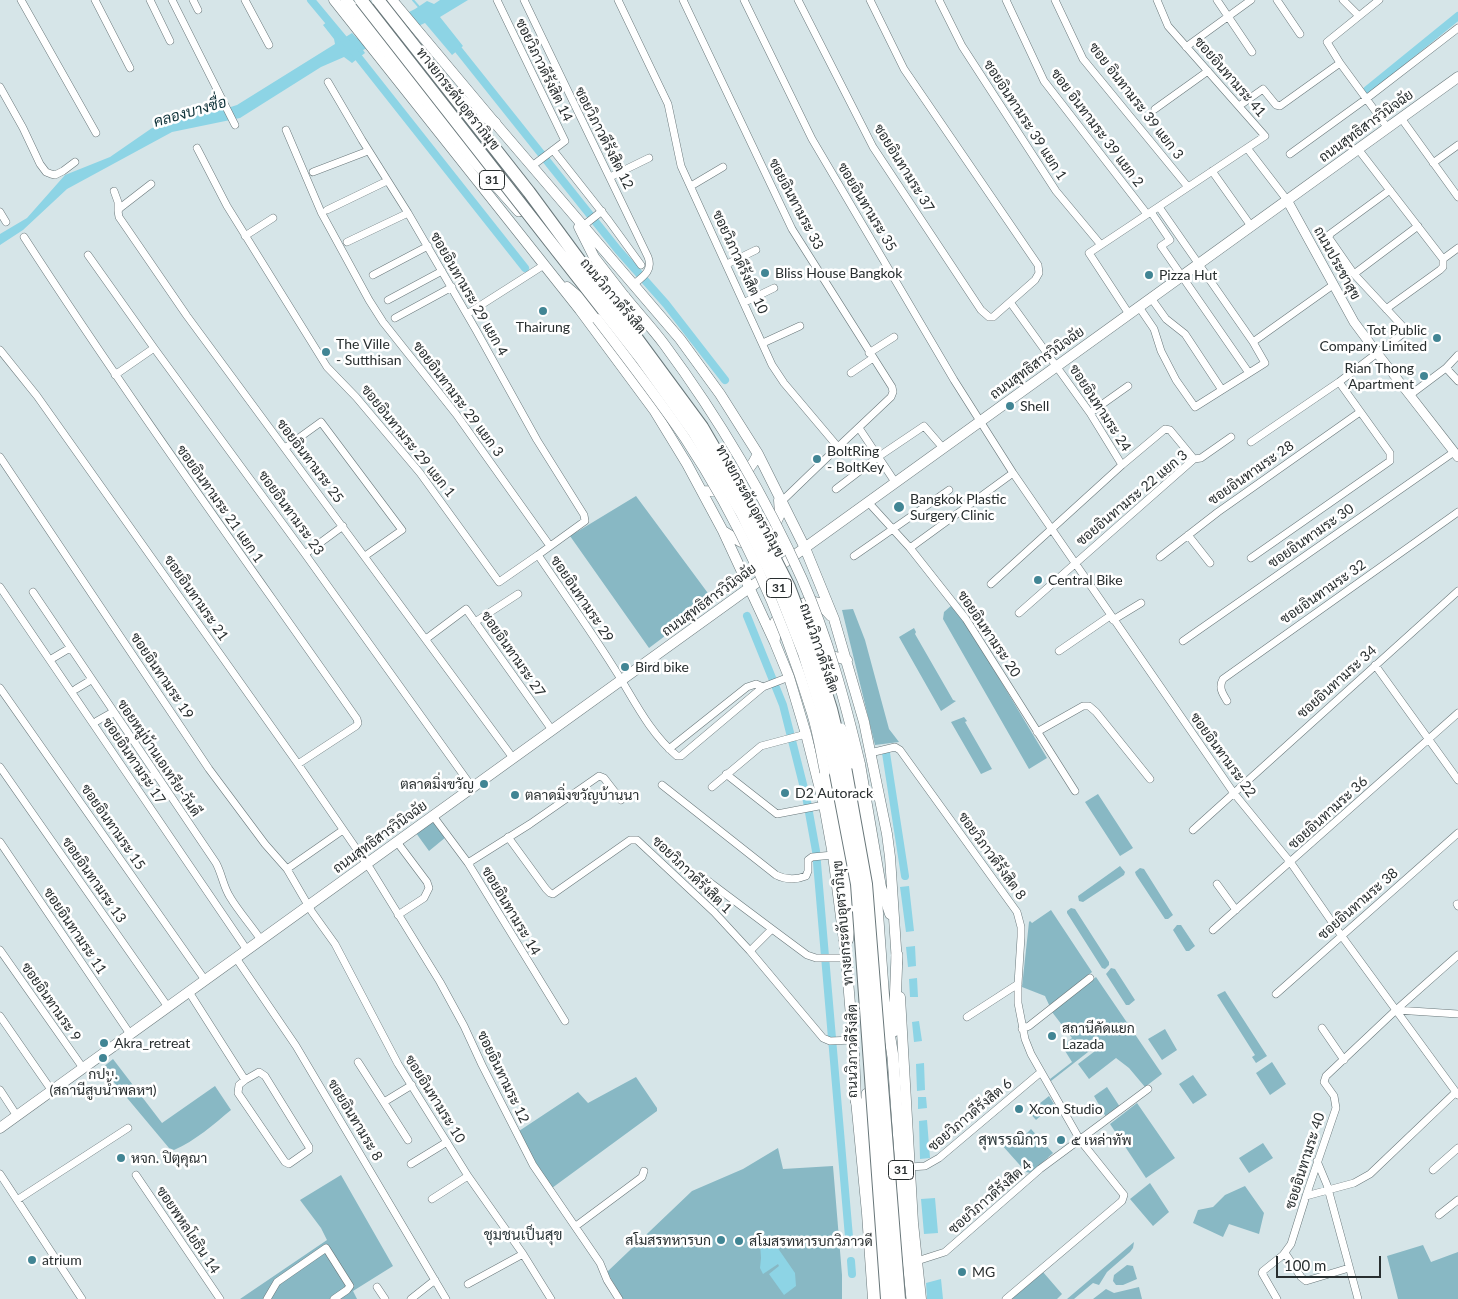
<!DOCTYPE html>
<meta charset="utf-8">
<style>
body{margin:0}
#map{position:relative;width:1458px;height:1299px;overflow:hidden;background:#d6e5e8;font-family:Lato,sans-serif}
canvas{display:block}
.scale{position:absolute;left:1276px;top:1256px;width:105px;height:22px;box-sizing:border-box;border:2px solid #282e2f;border-top:0;padding-left:6px;font-size:15px;line-height:18px;white-space:nowrap;color:#282e2f;-webkit-text-stroke:4px #fff;paint-order:stroke}
</style>
<div id="map">
<canvas width="1458" height="1299"></canvas>
<div class="scale">100 m</div>
</div>
<script>
const ctx = document.querySelector('canvas').getContext('2d');
ctx.lineJoin = 'round';
function fill(path, color) {
  ctx.fillStyle = color;
  ctx.fill(path, 'evenodd');
}
function strokePath(path, color, width, dash) {
  ctx.strokeStyle = color;
  ctx.lineWidth = width;
  ctx.lineCap = dash ? 'butt' : 'round';
  ctx.setLineDash(dash || []);
  ctx.stroke(path);
}
function write(font, color, halo, rows, align = 'center') {
  ctx.font = font + ' Lato,Sarabun,sans-serif';
  ctx.lineWidth = 5;
  ctx.setLineDash([]);
  ctx.textBaseline = 'middle';
  ctx.strokeStyle = halo;
  ctx.fillStyle = color;
  for (const [text, x, y, turn = 0] of rows) {
    ctx.save();
    ctx.translate(x, y);
    ctx.rotate((+turn || 0) * Math.PI / 180);
    ctx.textAlign = isNaN(turn) ? turn : align;
    if (halo) ctx.strokeText(text, 0, 0);
    ctx.fillText(text, 0, 0);
    ctx.restore();
  }
}
const green = new Path2D(`
 M636,496L713,600L649,648L570,536Z
 M952,605L966,623L1047,758L1029,769L943,619L944,612Z
 M853,609L865,640L889,729L899,742L875,745L842,610Z
 M914,628L916,632L915,634L953,700L956,701L941,711L899,637Z
 M964,717L967,721L965,722L992,769L981,774L951,722Z
 M1098,794L1133,848L1120,856L1085,802Z
 M434,821L446,837L429,851L416,833Z
 M1120,866L1125,872L1124,875L1083,902L1079,901L1078,896Z
 M1140,868L1144,869L1173,915L1168,919H1165L1136,875L1135,872Z
 M1071,908L1075,909L1109,962V965L1105,969L1102,968L1067,913V911Z
 M1051,910L1092,972L1050,1007L1045,996L1022,987L1029,922L1030,921L1032,923Z
 M1177,925H1181L1195,946L1189,951H1186L1173,930Z
 M1111,968L1115,969L1135,1000L1129,1005H1126L1106,974Z
 M1096,977L1162,1074L1145,1087L1129,1068L1116,1058L1089,1079L1078,1064L1099,1048L1097,1045L1051,1081L1050,1079L1072,1062L1062,1046L1072,1038L1052,1012Z
 M1225,991L1267,1056L1256,1063L1252,1057L1255,1055L1217,995Z
 M1165,1029L1177,1050L1162,1060L1148,1039Z
 M113,1059L162,1123L215,1086L231,1110C214,1124 195,1141 174,1150L169,1148L102,1068Z
 M1272,1062L1286,1084L1270,1095L1256,1073Z
 M1193,1075L1207,1095L1193,1104L1179,1084Z
 M636,1077L657,1108V1111L552,1188L532,1157L519,1131L578,1092L588,1103Z
 M1107,1087L1120,1107L1106,1117L1094,1096Z
 M1049,1096L1054,1104L1036,1120L1029,1112Z
 M1137,1103L1175,1158L1146,1178L1110,1124Z
 M1031,1129L1053,1153L1031,1173L1026,1172L1001,1144L1012,1133L1019,1141Z
 M1263,1143L1273,1158L1249,1173L1239,1158Z
 M778,1148L783,1169L833,1166L842,1275V1299H623L607,1272L692,1191L743,1169Z
 M341,1175L393,1266L353,1291L357,1299H240L327,1240L321,1228L300,1200Z
 M1150,1183L1169,1212L1153,1226L1130,1199Z
 M1245,1186L1264,1213L1259,1234L1229,1224L1223,1237L1193,1223L1198,1210L1213,1207L1225,1195Z
 M1134,1242L1133,1248L1130,1252L1107,1272L1099,1285L1093,1283L1074,1299H1067Z
 M1423,1245L1431,1262L1458,1252V1299H1398L1387,1256Z
 M1127,1265L1133,1266L1137,1279L1123,1285H1116L1113,1281L1114,1275Z
 M1043,1272L1062,1294L1057,1299H1011Z
 M1139,1287L1142,1299H1093L1106,1289L1114,1293Z`);
const water = new Path2D(`
 M440,0H468L440,17L463,46L452,55L425,23L363,50L365,53L352,63L344,57L321,67L240,118L172,132L67,189L23,230L0,245V234L27,218L65,175L110,157L152,128L165,123L218,111L237,105L335,44L334,39L323,25L327,22L337,36L340,35L344,38L352,33L357,38L415,9L427,1L434,4Z
 M909,886L914,931L906,932L900,887Z
 M915,946L916,966L908,967L906,947Z
 M917,978L918,997H910L909,979Z
 M919,1021L922,1041L914,1042L912,1022Z
 M924,1063L925,1090L917,1091L916,1064Z
 M918,1097H926L927,1108L918,1109Z
 M927,1120L930,1158L920,1159L919,1121Z
 M935,1198L938,1233L924,1234L921,1199Z
 M764,1241H770L775,1244L795,1273L796,1286L784,1295L769,1274L779,1266L778,1264L763,1274L760,1268L761,1258L760,1243Z
 M941,1279L943,1299H927L926,1283Z`);
const stream = new Path2D(`
 M413,0L420,8`);
const canal = new Path2D(`
 M311,0L351,48L525,268
 M453,43L618,250L666,304L725,380
 M1367,90L1458,16
 M747,616L783,705L806,796L816,851L849,1237
 M886,753L905,876
 M851,1261L852,1274`);
const minor = new Path2D(`
 M21,0L96,133
 M95,0L130,68
 M150,0L170,41
 M172,0L235,125
 M193,0L198,10
 M245,0L269,45
 M497,0L565,141L532,166
 M524,0L648,257C653,270 644,276 634,284
 M618,0L668,104L681,166L772,365L784,383L838,447L782,501
 M683,0L792,229L892,387L893,392L891,397L838,447
 M744,0L812,139L954,380L1013,473L1233,792L1291,863L1341,935L1458,1095
 M798,0L873,147L981,310L989,317H993L1035,280L1039,273L1038,265L904,69L870,0
 M939,0L962,46L1056,191L1101,245
 M1006,0L1044,81L1147,214
 M1055,0L1083,59L1188,187
 M1217,0L1252,52
 M1277,0L1300,34
 M1343,0L1359,16
 M1379,0L1327,42L1340,63L1387,127
 M1186,47L1251,0
 M328,82L362,140L408,213L476,330L537,440L584,515L585,521L538,555C565,595 594,635 619,676C636,704 651,734 677,756H681L763,687L789,677
 M0,87L23,128L40,164L46,172L51,174L55,175L63,171L75,162
 M1239,106L1263,89L1276,105L1280,106L1340,63
 M1155,109L1208,71
 M1401,118L1458,197
 M286,130L321,212L369,300L383,322L456,414L550,546
 M197,148L227,206L327,367L356,397L420,473L499,582L538,555
 M1247,148L1287,200
 M1358,149L1443,259V267L1440,270L1386,309
 M553,150L609,221L641,265
 M1290,154L1366,99L1458,28
 M1433,163L1458,145
 M1212,171L1251,226
 M313,172L368,151
 M610,177L649,158
 M151,184L120,208L118,211L119,217L187,316L513,758
 M691,186L723,167
 M114,191L118,202V211
 M327,210L387,181
 M0,212L6,222
 M1151,212L1170,240L1161,246L1249,373
 M583,226L602,211
 M245,236L273,218
 M24,237C130,401 245,559 357,719L358,723L356,726L298,764
 M347,242L408,213
 M88,255L154,348L305,554L472,787
 M1443,259L1458,248
 M727,264L756,250
 M1354,274L1418,226
 M373,275L428,246
 M1151,298L1166,319L1185,334L1222,390
 M388,300L442,271
 M745,302L774,288
 M1010,302L1090,413L1122,465
 M1139,307L1154,329L1161,351L1176,380L1195,407L1265,363L1253,342L1159,207
 M467,314L544,265
 M1129,314L1089,253L1265,136L1168,26L1157,0
 M395,318L452,287
 M1253,342L1333,285
 M763,343L800,326
 M0,350L37,396L298,764L371,870L440,982L464,1026L482,1065L533,1165L600,1263L607,1280L619,1299
 M869,353L894,337
 M1446,368L1458,381
 M851,373L873,358
 M115,375L154,348
 M1410,395L1446,368L1458,355
 M1090,413L1128,386
 M859,428L895,482
 M1251,442L1339,382L1405,332V329L1354,274L1329,238L1330,234L1390,190
 M285,448L321,422L402,530L365,556
 M0,457L209,769L265,844L287,869L312,912L335,944L398,1064L468,1176L523,1254L551,1299
 M836,489L878,457L924,426L943,448
 M868,502L910,548L966,619L1075,791
 M1188,535L1210,563
 M910,548L1013,473
 M305,554L343,526
 M854,556L949,490
 M1160,557L1218,512L1360,412
 M1251,558L1390,461V453L1339,382
 M991,584L1122,465L1165,429L1170,430L1194,459
 M0,587L247,950
 M33,592L216,863C222,874 223,886 230,897C239,912 251,925 261,940
 M1019,613L1194,459L1201,458L1231,437
 M1113,620L1141,603
 M475,622L518,594
 M426,639L466,609L552,730
 M1183,641L1454,452
 M1059,651L1110,616
 M53,658L70,648
 M1375,665L1458,780
 M0,688L205,980
 M76,689L91,680
 M1227,701C1223,694 1218,688 1223,679L1458,512
 M97,721L113,712
 M1037,732L1083,706H1089L1096,712L1150,779
 M669,749L747,687L756,684L763,687
 M870,753L895,747L900,750L1017,912L1021,927V937L1018,984V1003L1025,1039L1031,1054L1080,1140L1124,1195L1122,1201L1006,1299
 M0,767L168,1007
 M726,774L777,814L824,805
 M143,782L155,774
 M662,785L776,875C786,880 796,880 806,876L808,871V860L812,857L833,855
 M712,787L761,746L806,734
 M433,816L468,863L565,1021
 M1193,830L1458,591
 M508,837L546,889L550,893L553,894L630,840H637L714,912L750,951L823,1038L830,1041L853,1040
 M0,842L130,1034
 M397,842L427,882L429,888L424,898L398,915
 M468,863L530,824L599,776L604,778L621,800
 M287,869L343,830
 M704,878L772,929
 M1217,884L1236,910
 M1457,904L1458,906
 M1213,930L1458,713
 M0,950L83,1068
 M750,951L772,929L807,955L816,958H846
 M236,958L296,1046L446,1299
 M189,992L245,1080L259,1072L265,1076L309,1147V1150L289,1164L285,1162L238,1093L239,1085L245,1080
 M1276,994L1458,833
 M1396,1010L1458,1014
 M0,1016L52,1091
 M967,1017L1018,984
 M1322,1028L1344,1060
 M1022,1029L1029,1026L1090,978
 M358,1062L408,1140
 M0,1090L17,1116
 M384,1102L412,1085
 M1317,1161L1327,1185L1358,1299
 M411,1164L447,1142
 M910,1167L925,1166L939,1158L1041,1072
 M1433,1170L1458,1148
 M0,1174L82,1299
 M136,1175L220,1299
 M1306,1196L1354,1183L1370,1174L1456,1092
 M432,1199L468,1176
 M17,1200L128,1128
 M1439,1215L1458,1200
 M576,1226L642,1177L644,1171
 M1285,1253L1301,1277L1306,1281L1349,1268
 M917,1261L945,1252L1040,1169L1148,1089
 M468,1284L523,1254
 M377,1287L385,1299
 M267,1299L277,1282L326,1248L350,1286L347,1290L334,1299
 M411,1299L435,1280
 M1277,1299L1262,1273L1263,1271L1283,1255L1291,1244L1306,1196L1336,1108L1334,1096L1324,1082L1326,1076L1396,1010L1458,955`);
const tertiary = new Path2D(`
 M1287,200L1354,322L1377,353L1458,457`);
const secondary = new Path2D(`
 M334,0L580,310L654,410L687,464L723,531L775,643L789,677L806,734L824,805L833,855L846,956L854,1053L856,1100L867,1213L873,1299
 M392,0L495,123L680,339L720,394L758,454L805,548L834,619L864,722L887,834L890,857L897,963
 M579,227L594,257L625,297
 M567,287L580,298L597,319
 M702,491C727,494 748,475 758,454
 M723,531L741,542H752L772,531L780,514L779,500
 M775,639V622L781,613L809,601L819,603L831,616
 M810,663L832,656L847,660
 M860,764L881,887L890,914
 M825,772L847,890L850,923L848,940
 M900,997L913,1223L921,1299
 M0,1128L1458,77`);
const trunk = new Path2D(`
 M346,0L470,156L519,211
 M460,98L468,106L495,123
 M853,763L875,879L884,1002L893,1057L906,1241L912,1299
 M894,1031L897,955
 M867,1094V1129L879,1299
 M856,1100L864,1123`);
const secondaryBridge = new Path2D(`
 M625,297C638,313 652,328 664,344C718,417 765,496 802,579C828,638 845,701 860,764
 M597,319C627,358 657,397 685,438C740,521 783,618 812,713C818,732 821,753 825,772`);
const trunkBridge = new Path2D(`
 M841,729L853,763`);
const motorwayBridge = new Path2D(`
 M361,0L641,358L694,432L742,513L780,592L804,653L822,711L835,769L857,884L887,1299
 M378,0L529,192L702,427L749,508L789,587L812,648L831,709L845,767L866,884L899,1299`);
const markers = [
 [765,273,5,"#418594"],
 [1149,275,5,"#418594"],
 [543,311,5,"#418594"],
 [1437,338,5,"#418594"],
 [326,352,5,"#418594"],
 [1424,376,5,"#418594"],
 [1010,406,5,"#418594"],
 [817,459,5,"#418594"],
 [899,507,6,"#418594"],
 [1038,580,5,"#418594"],
 [625,667,5,"#418594"],
 [484,784,5,"#418594"],
 [785,793,5,"#418594"],
 [515,795,5,"#418594"],
 [1052,1036,5,"#418594"],
 [104,1043,5,"#418594"],
 [103,1058,5,"#418594"],
 [1019,1109,5,"#418594"],
 [1061,1140,5,"#418594"],
 [121,1158,5,"#418594"],
 [721,1240,5,"#418594"],
 [739,1241,5,"#418594"],
 [32,1260,5,"#418594"],
 [962,1272,5,"#418594"]
];
const shields = [
 [492,180,25],
 [779,588,25],
 [901,1170,25]
];
const shieldNames = [
 ["31",492,180],
 ["31",779,588],
 ["31",901,1170]
];
const streetNames = [
 ["ซอยวิภาวดีรังสิต 14",544,70,64],
 ["ซอยอินทามระ 41",1230,77,49],
 ["ทางยกระดับอุตราภิมุข",458,99,52],
 ["ซอย อินทามระ 39 แยก 3",1136,101,52],
 ["ซอยอินทามระ 39 แยก 1",1025,120,57],
 ["ถนนสุทธิสารวินิจฉัย",1366,126,-36],
 ["ซอย อินทามระ 39 แยก 2",1097,128,53],
 ["ซอยวิภาวดีรังสิต 12",604,138,63],
 ["ซอยอินทามระ 37",904,168,58],
 ["ซอยอินทามระ 33",796,204,62],
 ["ซอยอินทามระ 35",867,207,59],
 ["ซอยวิภาวดีรังสิต 10",740,262,65],
 ["ถนนประชาสุข",1337,263,61],
 ["ซอยอินทามระ 29 แยก 4",469,294,60],
 ["ถนนวิภาวดีรังสิต",613,296,50],
 ["ถนนสุทธิสารวินิจฉัย",1037,363,-36],
 ["ซอยอินทามระ 29 แยก 3",458,399,53],
 ["ซอยอินทามระ 24",1100,408,57],
 ["ซอยอินทามระ 29 แยก 1",408,441,51],
 ["ซอยอินทามระ 25",310,461,53],
 ["ซอยอินทามระ 28",1251,473,-35],
 ["ซอยอินทามระ 22 แยก 3",1132,498,-40],
 ["ทางยกระดับอุตราภิมุข",750,501,61],
 ["ซอยอินทามระ 21 แยก 1",220,504,55],
 ["ซอยอินทามระ 23",291,513,54],
 ["ซอยอินทามระ 30",1311,536,-35],
 ["ซอยอินทามระ 32",1323,592,-35],
 ["ซอยอินทามระ 21",196,598,55],
 ["ซอยอินทามระ 29",582,599,56],
 ["ถนนสุทธิสารวินิจฉัย",709,600,-36],
 ["ซอยอินทามระ 20",989,634,56],
 ["ถนนวิภาวดีรังสิต",819,648,71],
 ["ซอยอินทามระ 27",513,654,55],
 ["ซอยอินทามระ 19",162,676,56],
 ["ซอยอินทามระ 34",1337,682,-42],
 ["ซอยอินทามระ 22",1223,755,54],
 ["ซอยหมู่บ้านเอเทรีย-วันดี",159,758,56],
 ["ซอยอินทามระ 17",134,761,56],
 ["ซอยอินทามระ 36",1328,813,-42],
 ["ซอยอินทามระ 15",113,827,55],
 ["ถนนสุทธิสารวินิจฉัย",380,837,-36],
 ["ซอยวิภาวดีรังสิต 8",992,856,54],
 ["ซอยวิภาวดีรังสิต 1",692,875,44],
 ["ซอยอินทามระ 13",94,880,55],
 ["ซอยอินทามระ 38",1358,904,-41],
 ["ซอยอินทามระ 14",511,911,59],
 ["ทางยกระดับอุตราภิมุข",843,923,-95],
 ["ซอยอินทามระ 11",75,931,56],
 ["ซอยอินทามระ 9",51,1002,55],
 ["ถนนวิภาวดีรังสิต",852,1051,-90],
 ["ซอยอินทามระ 12",503,1077,64],
 ["ซอยอินทามระ 10",435,1099,58],
 ["ซอยวิภาวดีรังสิต 6",970,1115,-40],
 ["ซอยอินทามระ 8",355,1120,59],
 ["ซอยอินทามระ 40",1305,1161,-72],
 ["ซอยวิภาวดีรังสิต 4",990,1197,-41],
 ["ซอยพหลโยธิน 14",188,1230,56]
];
const poiNames = [
 ["Bliss House Bangkok",775,273],
 ["Pizza Hut",1159,275],
 ["Thairung",543,327,"center"],
 ["Tot Public",1427,330,"right"],
 ["Company Limited",1427,346,"right"],
 ["The Ville",336,344],
 ["- Sutthisan",336,360],
 ["Rian Thong",1414,368,"right"],
 ["Apartment",1414,384,"right"],
 ["Shell",1020,406],
 ["BoltRing",827,451],
 ["- BoltKey",827,467],
 ["Bangkok Plastic",910,499],
 ["Surgery Clinic",910,515],
 ["Central Bike",1048,580],
 ["Bird bike",635,667],
 ["ตลาดมิ่งขวัญ",474,784,"right"],
 ["D2 Autorack",795,793],
 ["ตลาดมิ่งขวัญบ้านนา",525,795],
 ["สถานีคัดแยก",1062,1028],
 ["Lazada",1062,1044],
 ["Akra_retreat",114,1043],
 ["กปน.",103,1074,"center"],
 ["(สถานีสูบน้ำพลหฯ)",103,1090,"center"],
 ["Xcon Studio",1029,1109],
 ["๕ เหล่าทัพ",1071,1140],
 ["หจก. ปิตุคุณา",131,1158],
 ["สโมสรทหารบก",711,1240,"right"],
 ["สโมสรทหารบกวิภาวดี",749,1241],
 ["atrium",42,1260],
 ["MG",972,1272]
];
const waterNames = [
 ["คลองบางซื่อ",190,112,-16]
];
const neighbourhoodNames = [
 ["สุพรรณิการ",1013,1140],
 ["ชุมชนเป็นสุข",523,1235]
];
fill(green, '#88b8c4');
fill(water, '#8dd4e5');
strokePath(stream, '#8dd4e5', 2);
strokePath(canal, '#8dd4e5', 8);
strokePath(minor, '#69777a', 8);
strokePath(tertiary, '#69777a', 10);
strokePath(secondary, '#69777a', 11);
strokePath(trunk, '#69777a', 12);
strokePath(minor, '#fff', 7);
strokePath(tertiary, '#fff', 9);
strokePath(secondary, '#fff', 10);
strokePath(trunk, '#fff', 11);
strokePath(secondaryBridge, '#69777a', 11, []);
strokePath(trunkBridge, '#69777a', 12, []);
strokePath(motorwayBridge, '#69777a', 14, []);
strokePath(secondaryBridge, '#fff', 10);
strokePath(trunkBridge, '#fff', 11);
strokePath(motorwayBridge, '#fff', 12);
for (const [x, y, r, color] of markers) {
  const dot = new Path2D();
  dot.arc(x, y, r, 0, 2 * Math.PI);
  ctx.fillStyle = color;
  ctx.fill(dot);
  strokePath(dot, '#fff', 2);
}
for (const [x, y, w] of shields) {
  const box = new Path2D();
  box.roundRect(x - w / 2, y - 9.5, w, 19, 4);
  ctx.fillStyle = '#fff';
  ctx.fill(box);
  strokePath(box, '#282e2f', 1);
}
write('bold 12px', '#282e2f', null, shieldNames);
write('14px', '#282e2f', '#fff', streetNames);
write('14px', '#282e2f', '#fff', poiNames, 'left');
write('italic 15px', '#0e3239', '#fff', waterNames);
write('15px', '#2f3b3e', '#fff', neighbourhoodNames);
</script>
